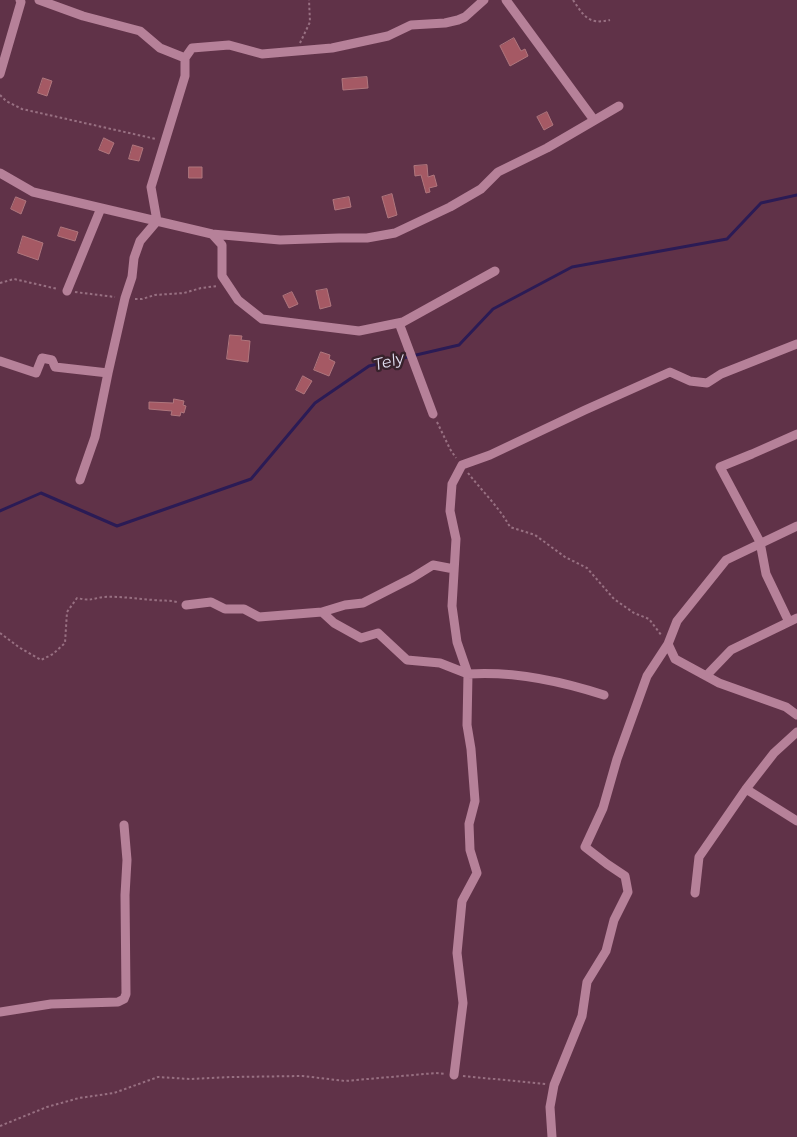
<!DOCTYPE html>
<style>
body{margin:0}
canvas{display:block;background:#603248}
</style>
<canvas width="797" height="1137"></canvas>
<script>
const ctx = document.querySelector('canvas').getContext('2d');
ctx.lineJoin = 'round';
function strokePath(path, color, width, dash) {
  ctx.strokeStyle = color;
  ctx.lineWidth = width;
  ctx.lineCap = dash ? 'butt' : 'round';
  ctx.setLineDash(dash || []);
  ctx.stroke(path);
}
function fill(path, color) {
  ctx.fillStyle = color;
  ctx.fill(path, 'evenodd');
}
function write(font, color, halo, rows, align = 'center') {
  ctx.font = font + ' Montserrat,sans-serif';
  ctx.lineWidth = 5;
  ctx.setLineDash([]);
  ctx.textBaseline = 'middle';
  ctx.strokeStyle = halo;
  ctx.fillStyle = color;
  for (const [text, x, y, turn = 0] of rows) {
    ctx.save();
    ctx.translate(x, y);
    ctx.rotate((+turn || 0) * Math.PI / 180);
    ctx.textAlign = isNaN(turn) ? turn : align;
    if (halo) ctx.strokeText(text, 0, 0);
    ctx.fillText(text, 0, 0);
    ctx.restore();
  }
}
const stream = new Path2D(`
 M0,511L41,493L117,526L251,479L315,403L369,366L459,345L493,309L572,267L727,239L761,203L797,195`);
const building = new Path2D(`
 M514,38L521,51L525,49L528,56L510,66L500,46Z
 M367,77L368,88L343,90L342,79Z
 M43,78L52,81L47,96L38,93Z
 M547,112L553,125L544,130L537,117Z
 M104,138L114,143L109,154L99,150Z
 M133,145L143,148L139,161L129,159Z
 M427,165L428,177L434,175L437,186L429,188L430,192L426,193L421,175L415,176L414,166Z
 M189,167H202V178H189Z
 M392,194L397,215L388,218L382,197Z
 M16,197L26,201L21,214L11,209Z
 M349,197L351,207L335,210L333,200Z
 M61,227L78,232L75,241L58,236Z
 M23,236L43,243L38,260L18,253Z
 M327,289L331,306L320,309L316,291Z
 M292,292L298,304L289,308L283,296Z
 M230,335L242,336L241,340L250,341L248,362L227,359Z
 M321,352L330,355L329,359L335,362L329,376L314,370Z
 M303,376L312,381L304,394L296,390Z
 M174,399L184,401L183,405L186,406L184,413L181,412L180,416L171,415L172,411L149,409V402L173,403Z`);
const path = new Path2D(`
 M573,0C584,16 588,25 610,20
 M300,43L310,22L309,0
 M0,95L6,101L22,109L156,139
 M0,283L14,279L58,289
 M75,292L115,297
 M135,299H142L155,295L184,293L201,288L218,286
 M437,422L450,449L456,458
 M468,473C482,491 499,507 510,527L535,535L565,557L587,568L614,599L634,613L649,619L662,636
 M0,633L20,648L41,660L53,654L65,643L67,612L77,598C90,601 91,599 103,597C120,596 137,599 154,600C162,601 169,600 177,602
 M463,1076L546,1084
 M0,1126L47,1107L79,1098L114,1093L158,1077L190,1079L231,1077L303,1076L345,1081L436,1073L446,1074`);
const minor = new Path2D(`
 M39,0L83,16L140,31L160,48L185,58
 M506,0L594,120
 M0,74L21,2L20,0
 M0,173L33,192L212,234L280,240L339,238H367L395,233L450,207L481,189L498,172L547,148L619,106
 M212,234L222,245V276L238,300L262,319L359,331L403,322L495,271
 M67,291L101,208
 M399,323L433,414
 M0,361L36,373L42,358L52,360L55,367L108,373L95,437L80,480
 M108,373L125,298L132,277L134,258L140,241L157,221L151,187L185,76V58L192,48L229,45L262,54L332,48L388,36L411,25L445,23L458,20L465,17L484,0
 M186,605L211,602L225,609H244L259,617L322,612L345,605L363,603L412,578L433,565L454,569
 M322,612L334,623L361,638L378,633L407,660L440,663L468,674L467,725L471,749L475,801L469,824L470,850L477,873L462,901L457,953L463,1003L454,1075
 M789,622L766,574L760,542L720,467L752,454L797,434
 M668,644L675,659L719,683L786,707L797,715
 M706,676L731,650L797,618
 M604,695C561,681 513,671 468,674L457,642L452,606L456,539L450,511L452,484L462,465L490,455L585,410L670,372L690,381L707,383L721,374L797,344
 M746,789L797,821
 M695,893L699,857L746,789L774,753L797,732
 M0,1012L51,1004L118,1002L124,999L126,994L125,895L127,860L124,825
 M552,1137L550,1107L554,1085L582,1016L587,982L606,951L614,920L628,892L625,876L607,864L585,847L603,808L617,759L647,676L668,644L677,621L726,560L797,526`);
const waterNames = [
 ["Tely",389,362,-15]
];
strokePath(stream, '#2b1b55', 3);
fill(building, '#a55964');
strokePath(building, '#af767d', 1);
strokePath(path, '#987082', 2, [2.5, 2.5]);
strokePath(minor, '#b68199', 9);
write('italic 16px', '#e1dff2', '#38222c', waterNames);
</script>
